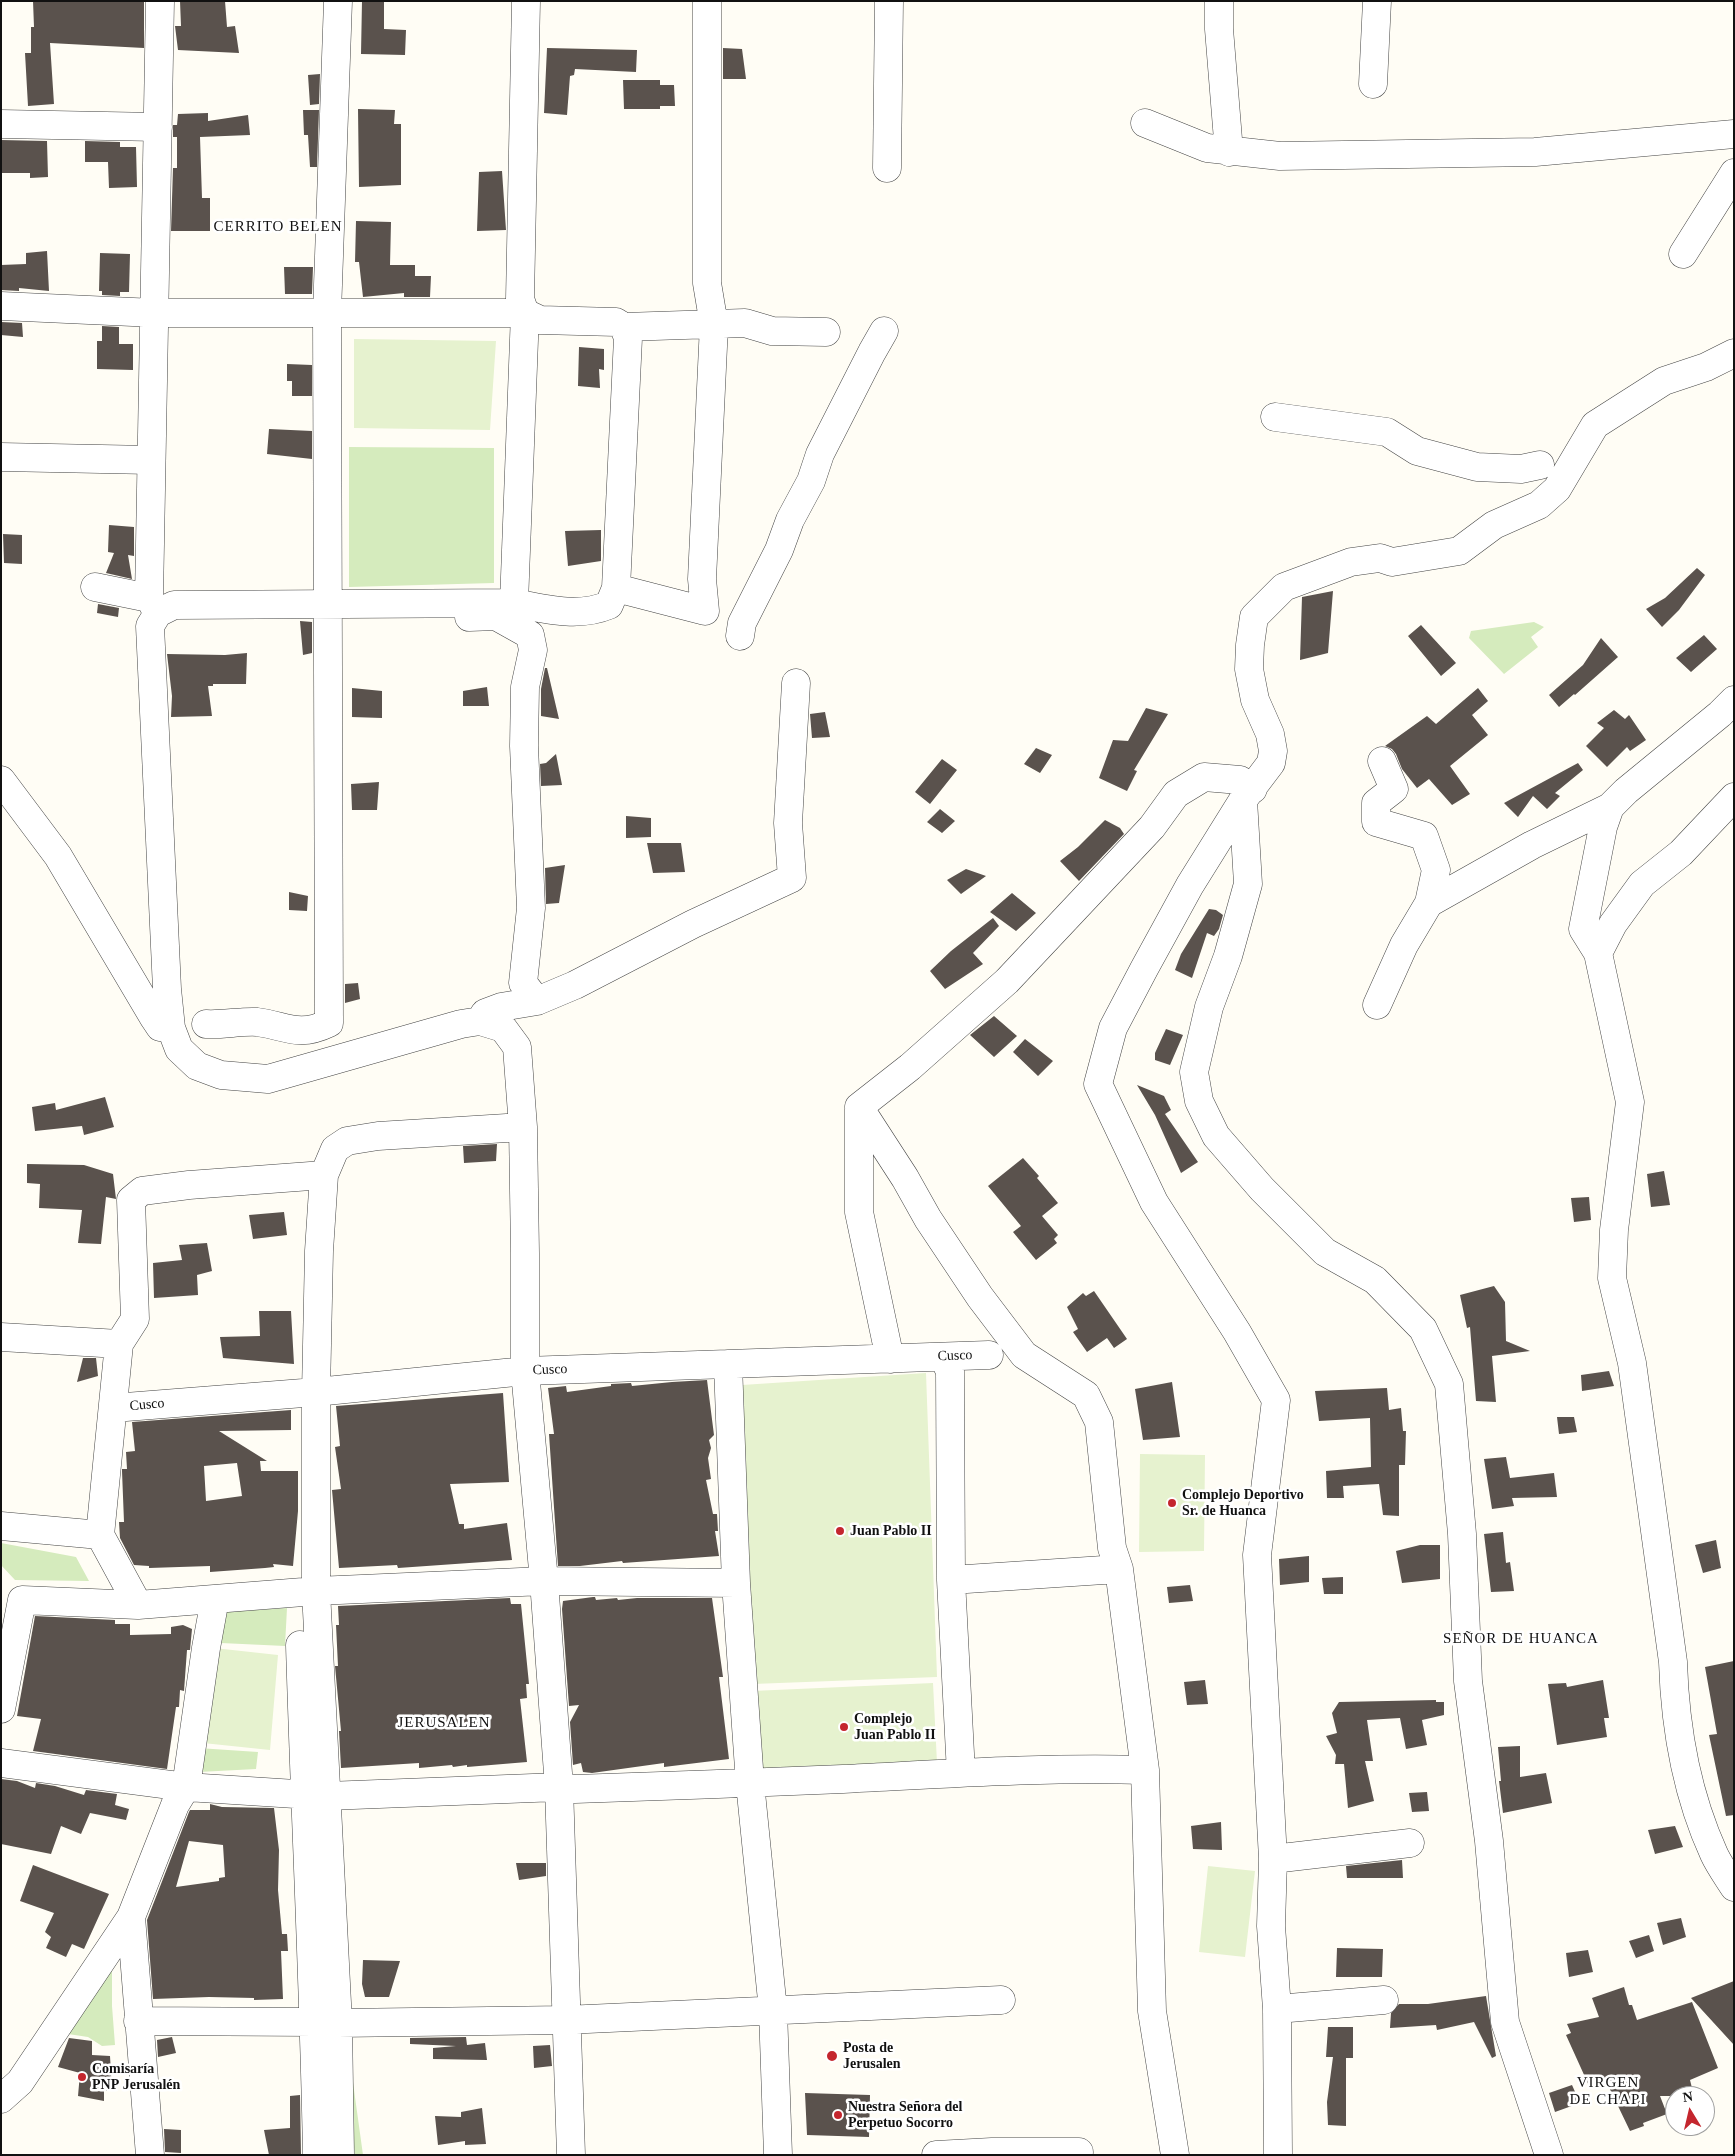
<!DOCTYPE html>
<meta charset="utf-8">
<style>
body{margin:0}
#map{position:relative;width:1735px;height:2156px;overflow:hidden;background:#fffdf5;font-family:Georgia,serif}
canvas{display:block}
.frame{position:absolute;inset:0;border:2px solid #111;pointer-events:none}
.north{position:absolute;left:1665px;top:2086px;width:50px;height:50px;box-sizing:border-box;background:#fff;border:1px solid #a0a0a0;border-radius:50%;rotate:351deg;font-size:14px;font-weight:700;line-height:20px;text-align:center;color:#111}
.north::after{content:'';display:block;margin:auto;width:18px;height:22px;background:#c4262e;clip-path:polygon(50% 0,100% 100%,50% 72%,0 100%)}
</style>
<div id="map">
<canvas width="1735" height="2156"></canvas>
<div class="frame"></div>
<div class="north">N</div>
</div>
<script>
const ctx = document.querySelector('canvas').getContext('2d');
ctx.lineJoin = 'round';
function fill(path, color) {
  ctx.fillStyle = color;
  ctx.fill(path, 'evenodd');
}
function strokePath(path, color, width, dash) {
  ctx.strokeStyle = color;
  ctx.lineWidth = width;
  ctx.lineCap = dash ? 'butt' : 'round';
  ctx.setLineDash(dash || []);
  ctx.stroke(path);
}
function write(font, color, halo, rows, align = 'center') {
  ctx.font = font + ' Georgia,serif';
  ctx.lineWidth = 5;
  ctx.setLineDash([]);
  ctx.textBaseline = 'middle';
  ctx.strokeStyle = halo;
  ctx.fillStyle = color;
  for (const [text, x, y, turn = 0] of rows) {
    ctx.save();
    ctx.translate(x, y);
    ctx.rotate((+turn || 0) * Math.PI / 180);
    ctx.textAlign = isNaN(turn) ? turn : align;
    if (halo) ctx.strokeText(text, 0, 0);
    ctx.fillText(text, 0, 0);
    ctx.restore();
  }
}
const green = new Path2D(`
 M349,447L494,448V583L349,587Z
 M1534,622L1544,627L1531,637L1538,647L1504,674L1469,638L1471,631Z
 M1,1543L76,1557L89,1581L15,1580L1,1565Z
 M287,1608L285,1646L221,1643L223,1612Z
 M198,1748L258,1752L256,1769L199,1772Z
 M112,1954V2006L115,2045L102,2046L88,2037L68,2034Z
 M346,2032L363,2155H355L340,2033Z`);
const pitch = new Path2D(`
 M354,339L496,341L490,430L354,428Z
 M926,1373L937,1677L753,1684L742,1385Z
 M1140,1454L1205,1455L1204,1551L1139,1552Z
 M214,1648L278,1655L270,1750L203,1743Z
 M933,1683L937,1763L755,1774L752,1691Z
 M1208,1866L1255,1871L1245,1957L1199,1952Z`);
const building = new Path2D(`
 M33,1H144V48L50,43L54,104L28,106L25,53H31V27H34Z
 M180,1H225L227,27L235,26L239,53L178,50L175,26H181Z
 M362,1H384V29L406,30L405,55L361,54Z
 M547,48L637,50L636,72L575,69L574,75L570,76L567,115L544,113Z
 M723,48L742,49L746,79H723Z
 M320,74L319,104L310,105L308,75Z
 M623,80H660V85H674L675,106H660V109H624Z
 M358,109L395,110L394,124H401V185L359,187Z
 M303,110H319L317,167H310L308,135H304Z
 M208,113V121L248,115L250,135L200,137L202,198H210V231H171L173,168H177V137H173V125H177L178,114Z
 M1,140L47,141L48,177L30,178V173H1Z
 M85,141L120,142V147H136L137,187L109,188L108,162H85Z
 M502,171L506,230L477,231L479,172Z
 M356,221L391,222L390,265H415V276H431L430,297H404V293L363,297L359,262H355Z
 M47,251L49,291L19,288V291L1,290V265L26,264V253Z
 M100,253L130,254L129,292H120V296L102,295V291H99Z
 M284,267H313L312,294H285Z
 M1,322L22,323L23,337L1,335Z
 M102,326L119,327V344H133V370L97,369V341H102Z
 M579,347L604,349V370L599,369L600,388L578,386Z
 M287,364L312,365V396H292V381H287Z
 M269,429L312,431V459L267,454Z
 M109,525L134,527V556L128,555L132,579L106,573L114,553L108,552Z
 M601,530V561L568,566L565,531Z
 M3,534L22,535V564L4,563Z
 M1697,568L1705,575L1679,610L1662,627L1646,609L1665,598Z
 M1333,591L1328,653L1300,660L1302,597Z
 M98,604L119,608L118,617L97,613Z
 M300,621L312,622V653L303,655Z
 M1421,625L1456,663L1441,676L1408,636Z
 M1704,635L1717,649L1691,672L1676,658Z
 M1601,638L1618,657L1575,695L1574,694L1559,707L1549,695L1583,665Z
 M247,653L246,684H213V686H208L212,716L171,717L172,696L167,654L225,655Z
 M545,668H547L559,719L541,716V689Z
 M487,687L489,706H463V691Z
 M352,688L382,691V718L352,717Z
 M1478,688L1488,701L1472,715L1488,735L1450,766L1470,794L1452,805L1429,779L1417,788L1402,769L1396,754L1392,749L1385,746L1427,716L1436,724Z
 M1146,708L1168,714L1134,770L1137,771L1127,791L1099,778L1113,740L1128,741Z
 M1614,710L1625,719L1629,715L1646,740L1630,751L1627,747L1607,767L1586,746L1604,728L1597,723Z
 M825,712L830,737L812,738L810,714Z
 M1036,748L1052,755L1040,773L1024,764Z
 M556,754L562,785L541,786L540,764L546,763Z
 M942,759L957,770L930,804L915,792Z
 M1578,763L1583,770L1555,793L1560,796L1547,809L1533,796L1518,817L1504,803Z
 M379,782L377,810H352L351,784Z
 M940,809L955,821L942,833L927,822Z
 M626,816L651,818V837L626,838Z
 M1105,820L1120,828L1124,834L1079,881L1060,861L1078,847Z
 M647,843H681L685,872L653,873Z
 M565,865L559,903L546,904L545,868Z
 M966,869L986,876L961,894L947,880Z
 M289,892L308,896L307,911L289,910Z
 M1012,893L1036,913L1016,931L990,912Z
 M1209,909L1216,910L1223,915L1219,929L1214,936L1207,933L1192,978L1175,970L1181,954Z
 M993,918L999,926L973,953L983,964L945,989L930,971L951,951Z
 M358,983L360,999L345,1003V984Z
 M994,1016L1017,1036L994,1057L970,1035Z
 M1166,1029L1183,1035L1170,1065L1155,1060V1053Z
 M1025,1039L1053,1061L1038,1076L1013,1052Z
 M1137,1085L1164,1096L1171,1110L1165,1114L1198,1162L1181,1173L1155,1115Z
 M105,1097L114,1127L84,1135L82,1126L35,1131L32,1107L55,1103L56,1110Z
 M497,1144L496,1161L464,1163L463,1146Z
 M1023,1158L1039,1176L1037,1178L1058,1203L1042,1216L1058,1235L1054,1239L1057,1243L1036,1260L1013,1232L1021,1226L988,1186Z
 M27,1164L84,1165L113,1174L116,1199L106,1197L101,1244L78,1243L82,1210L39,1208L40,1184L27,1183Z
 M1664,1171L1670,1205L1651,1207L1647,1174Z
 M1589,1197L1591,1220L1574,1222L1571,1198Z
 M284,1212L287,1235L253,1239L249,1215Z
 M207,1243L212,1271L197,1275L198,1295L154,1298L153,1263L182,1260L179,1245Z
 M1494,1286L1505,1302L1506,1341L1530,1351L1492,1356L1496,1402L1476,1401L1470,1327L1467,1328L1460,1295Z
 M1094,1291L1127,1339L1114,1348L1107,1338L1087,1352L1073,1332L1078,1329L1067,1307L1083,1293L1086,1296Z
 M259,1311H291L294,1364L223,1358L220,1337L260,1336Z
 M83,1358H96L98,1376L77,1382Z
 M1609,1371L1614,1386L1582,1391L1581,1375Z
 M707,1380L714,1435L709,1440L711,1448L708,1458L711,1479L706,1480L713,1514H717L718,1531H715L719,1556L623,1563L622,1561L580,1566H558L549,1434H554L548,1388L566,1386L567,1392L611,1386V1384L631,1383L632,1386L672,1382Z
 M1172,1382L1180,1437L1143,1440L1135,1389Z
 M1387,1388L1389,1410L1401,1408L1403,1431H1406L1405,1465H1399V1516L1383,1515L1379,1484L1343,1486L1344,1498H1327L1326,1471L1371,1467L1370,1418L1319,1421L1315,1391Z
 M503,1393L509,1482L450,1484L459,1524H464V1529L507,1523L512,1560L398,1568L397,1565L339,1568L332,1490L341,1489L335,1447L340,1446L336,1406Z
 M291,1410V1430L219,1431L267,1461H260L261,1471H298V1511L293,1566L273,1564L274,1567L265,1568L210,1572V1566L149,1568V1566L134,1565L120,1538L119,1522H124L122,1471V1469H127L126,1452L135,1451L132,1422ZM237,1463L242,1496L206,1501L204,1466Z
 M1557,1417H1574L1577,1432L1559,1434Z
 M1506,1457L1510,1478L1554,1473L1557,1497L1512,1498L1514,1506L1492,1509L1484,1459Z
 M1503,1532L1506,1563L1510,1562L1514,1591L1491,1592L1484,1534Z
 M1716,1540L1721,1568L1703,1573L1695,1545Z
 M1420,1545H1440V1579L1402,1583L1396,1551Z
 M1309,1556V1582L1280,1585L1279,1559Z
 M1343,1577V1594H1324L1322,1578Z
 M1190,1585L1193,1601L1169,1603L1167,1587Z
 M593,1597H595L596,1600L617,1598L618,1600L637,1598H712L723,1677H719L729,1759L664,1767V1763L592,1773L583,1772L581,1763L573,1765L570,1722L579,1705L569,1706L562,1609L563,1601Z
 M510,1598L511,1604H521L529,1684H526L527,1698L520,1699L527,1762L467,1767V1765L453,1767L452,1765L419,1768V1763L341,1768L339,1731H341L335,1666H338L336,1625H339L338,1606Z
 M35,1616L115,1620V1624H130V1635L171,1634V1627L183,1625L192,1629L190,1650H187L184,1691L180,1690L179,1707H176L167,1769L33,1751L41,1719L17,1716Z
 M1734,1661V1815L1726,1816L1709,1735L1717,1734L1705,1667Z
 M1205,1680L1208,1704L1187,1705L1184,1682Z
 M1603,1680L1609,1718H1604L1607,1737L1557,1745L1548,1684L1566,1683L1567,1687Z
 M1436,1700V1702H1444V1715L1422,1720L1427,1745L1406,1749L1400,1718L1367,1720L1373,1761H1365L1374,1801L1348,1808L1344,1764H1335L1336,1755L1326,1736L1337,1733L1332,1713L1339,1702Z
 M1520,1746V1777L1546,1773L1552,1803L1503,1813L1499,1781H1501L1498,1747Z
 M1,1779L17,1781L35,1788L36,1783L55,1786L84,1795L86,1790L117,1794L115,1805L129,1809L126,1820L90,1813L81,1834L61,1826L51,1854L1,1844Z
 M1427,1792L1429,1811L1412,1812L1409,1793Z
 M210,1804L222,1807L274,1808L279,1850L278,1890L282,1934H287L288,1951H281L283,1999L254,2000V1998L209,1997L153,1999L147,1920L189,1812L190,1810H210ZM189,1841L223,1845L225,1877L219,1878V1881L176,1887Z
 M1221,1822L1222,1850L1193,1849L1191,1826Z
 M1675,1826L1683,1847L1655,1854L1648,1830Z
 M1402,1860L1403,1878H1347L1346,1866Z
 M516,1863H546V1876L519,1880Z
 M33,1865L109,1894L84,1949L72,1944L66,1957L46,1948L51,1937L45,1932L54,1913L20,1901Z
 M1681,1918L1686,1937L1663,1945L1657,1923Z
 M1649,1935L1654,1951L1636,1958L1629,1941Z
 M1337,1948L1383,1949L1382,1977H1336Z
 M1588,1950L1593,1972L1569,1977L1566,1953Z
 M363,1960L400,1961L389,1997H365L362,1984Z
 M1734,1981V2045L1691,1998Z
 M1624,1987L1629,2005H1632L1637,2020L1692,2002L1718,2068L1690,2080L1692,2088L1683,2096H1660L1667,2114L1643,2123L1644,2126L1630,2131L1606,2081L1590,2088L1566,2035L1571,2033L1567,2024L1599,2017L1592,1998Z
 M1486,1996L1496,2056L1492,2058L1474,2022L1437,2030L1436,2025L1390,2028L1391,2013L1399,2004H1428Z
 M1328,2027H1353V2058H1346V2126L1328,2125L1327,2102L1333,2057H1326Z
 M172,2037L176,2053L158,2057L157,2040Z
 M466,2037L467,2045L485,2043L487,2060L433,2059V2048L456,2046L410,2044V2038Z
 M69,2038L92,2041V2055L110,2056L112,2090L104,2091V2101L78,2096L80,2073L58,2067Z
 M550,2045L552,2066L534,2068L533,2046Z
 M1572,2085L1580,2103L1555,2112L1549,2093Z
 M805,2093L870,2095L869,2137L807,2135Z
 M300,2095L301,2155H269L264,2130L290,2128V2096Z
 M482,2108L486,2144L465,2145V2141L438,2145L435,2116L461,2117V2112Z
 M164,2129L181,2130V2153L165,2152Z`);
const minor = new Path2D(`
 M1219,1V29L1229,152
 M1373,84L1377,1
 M1145,123L1207,148L1280,156L1535,152L1734,134
 M1,124L158,127
 M887,168L889,1
 M1683,254L1734,173
 M1,306L155,313H525L540,320L616,322L624,327L745,323L772,331L826,332
 M1275,417L1387,432L1417,451L1477,467L1521,469L1540,465
 M1,457L151,460
 M95,587L149,598
 M616,588L705,611L702,579L714,325L707,283V1
 M514,603L525,313L520,299L526,1
 M158,613L149,598L160,1
 M469,617L496,616L530,635L533,650L525,687L524,746L531,908L523,983L537,1001
 M740,636L742,623L779,550L790,520L811,481L820,454L872,352L884,331
 M1734,700L1720,714L1626,791L1610,807L1603,827L1583,929L1598,953L1630,1102L1614,1230L1612,1278L1632,1363L1673,1662C1675,1727 1687,1795 1714,1854C1719,1865 1727,1876 1734,1887
 M1,780L58,856L154,1018L160,1027L171,1028
 M1243,800L1248,884L1228,956L1209,1007L1194,1072L1199,1101L1216,1136L1262,1189L1325,1252L1375,1280L1423,1329L1449,1384L1462,1534L1468,1681L1489,1841L1505,2022L1549,2155
 M1429,903L1532,845L1610,807
 M1598,953L1613,924L1642,884L1681,853L1734,797
 M1377,1005L1404,945L1429,903L1436,870L1424,836L1376,822V803L1394,789L1382,761
 M480,1021L485,1013L501,1007L537,1001L575,985L693,924L792,878L788,823L796,683
 M206,1024C223,1025 241,1021 257,1022C287,1026 298,1038 329,1023L327,313L338,1
 M859,1107L905,1178L928,1219L980,1297L1024,1355L1086,1395L1099,1422L1112,1548L1119,1569L1145,1770L1152,2011L1175,2155
 M859,1107L910,1067L1007,981L1152,827L1176,794L1204,777L1240,780L1253,789
 M859,1109V1212L890,1359
 M1,1337L119,1344
 M943,1357L950,1371L951,1580L961,1773
 M728,1364L736,1583L750,1783L773,2010L778,2155
 M113,1408L316,1392L525,1371L989,1355
 M1,1526L100,1535
 M951,1580L1119,1569
 M138,1605L100,1535L119,1344L135,1319L131,1200L142,1191L189,1185L324,1175
 M300,1645C305,1815 314,1985 317,2155
 M1,1709L22,1600L138,1605L316,1591L544,1581L736,1583
 M1,1763L186,1787L327,1796L559,1787L575,1789C664,1786 754,1783 843,1779C944,1774 1045,1767 1145,1770
 M1273,1859L1410,1843
 M1277,2009L1384,2000
 M138,2021L314,2022
 M338,2023L565,2020L1001,2000
 M1,2099L20,2082L131,1917
 M150,2155L131,1917L175,1805L186,1787L206,1648L215,1599
 M340,2155L338,2023L316,1591V1392L319,1251L324,1175L335,1149L347,1141L378,1136L523,1127
 M571,2155L559,1787L544,1581L525,1371V1253L523,1127L517,1047L503,1028L480,1021L461,1024L268,1079L221,1075L197,1066L179,1049L171,1028L167,989L150,626L158,613L174,605L514,603C545,609 578,618 609,605L616,588L628,338L624,327
 M936,2155L992,2152H1079
 M1278,2155L1277,2009L1271,1926L1273,1859L1257,1555L1276,1400L1237,1332L1154,1202L1098,1084L1113,1028L1144,969L1190,885L1243,800L1271,763L1273,751L1270,734L1255,700L1249,669L1250,645L1254,617L1284,587L1351,562L1380,558L1392,562L1459,551L1494,525L1539,505L1557,489L1595,425L1664,381L1706,367L1734,353`);
const markers = [
 [1172,1503,5,"#c4262e"],
 [840,1531,5,"#c4262e"],
 [844,1727,5,"#c4262e"],
 [832,2056,6,"#c4262e"],
 [82,2077,5,"#c4262e"],
 [838,2115,5,"#c4262e"]
];
const streetNames = [
 ["Cusco",955,1356,-2],
 ["Cusco",550,1370,-2],
 ["Cusco",147,1405,-5]
];
const poiNames = [
 ["Complejo Deportivo",1182,1495],
 ["Sr. de Huanca",1182,1511],
 ["Juan Pablo II",850,1531],
 ["Complejo",854,1719],
 ["Juan Pablo II",854,1735],
 ["Posta de",843,2048],
 ["Jerusalen",843,2064],
 ["Comisaría",92,2069],
 ["PNP Jerusalén",92,2085],
 ["Nuestra Señora del",848,2107],
 ["Perpetuo Socorro",848,2123]
];
const neighbourhoodNames = [
 ["CERRITO BELEN",278,227],
 ["SEÑOR DE HUANCA",1521,1639],
 ["JERUSALEN",444,1723],
 ["VIRGEN",1608,2083],
 ["DE CHAPI",1608,2100]
];
fill(green, '#d5ebbd');
fill(pitch, '#e6f2cf');
fill(building, '#5a524d');
strokePath(minor, '#444', 29);
strokePath(minor, '#fff', 28);
for (const [x, y, r, color] of markers) {
  const dot = new Path2D();
  dot.arc(x, y, r, 0, 2 * Math.PI);
  ctx.fillStyle = color;
  ctx.fill(dot);
  strokePath(dot, '#fff', 2);
}
write('14px', '#111', '#fff', streetNames);
write('bold 14px', '#111', '#fff', poiNames, 'left');
ctx.letterSpacing = '1px';
write('15px', '#111', '#fff', neighbourhoodNames);
ctx.letterSpacing = '0px';
</script>
